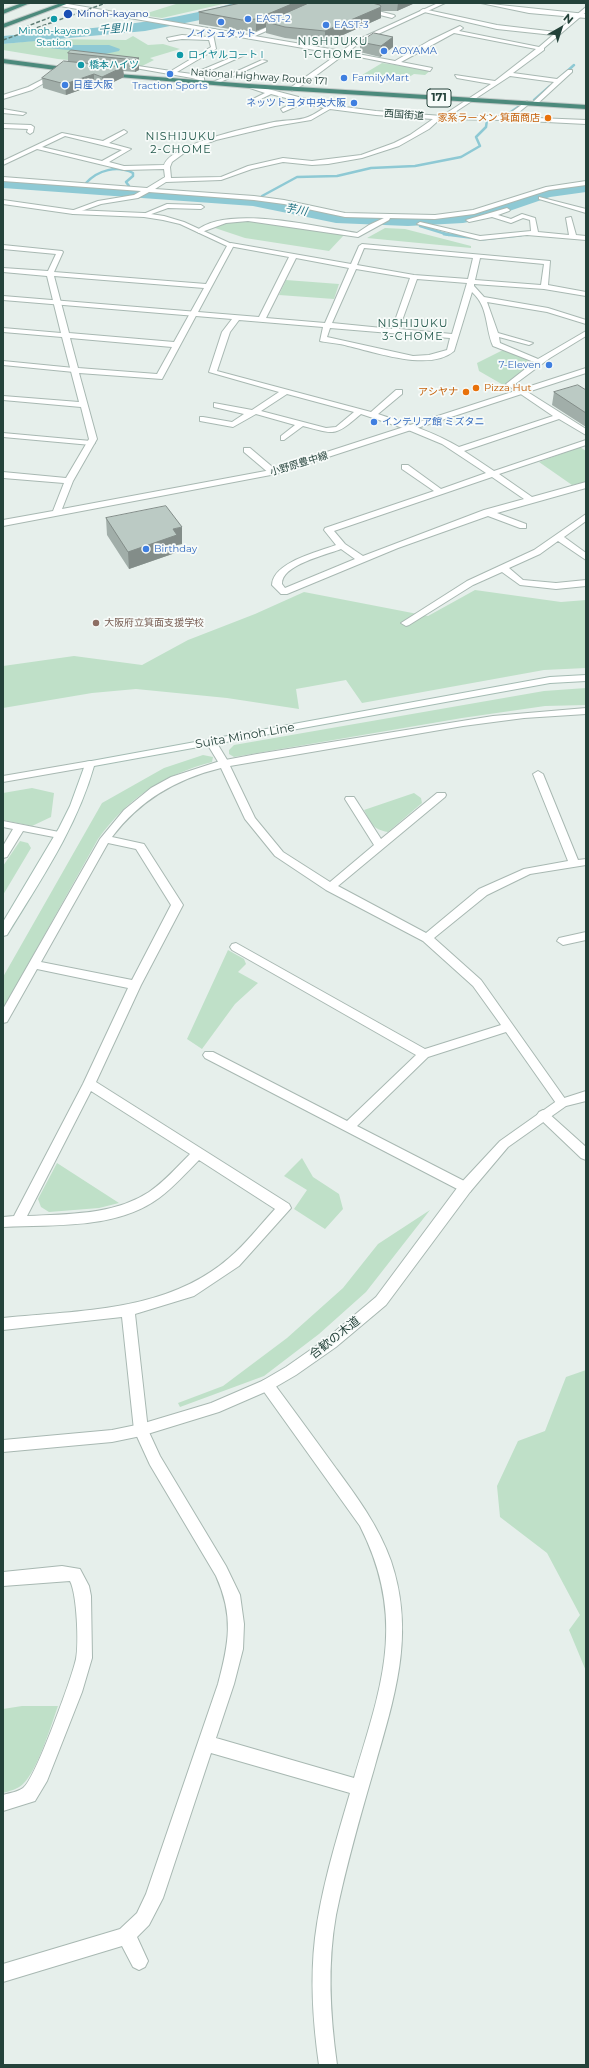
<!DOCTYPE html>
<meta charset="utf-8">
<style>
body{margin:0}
#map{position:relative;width:589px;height:2068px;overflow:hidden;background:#e6efeb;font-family:Montserrat,sans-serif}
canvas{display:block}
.frame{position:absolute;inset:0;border:4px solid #24423a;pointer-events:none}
.north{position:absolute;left:541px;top:8px;width:40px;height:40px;-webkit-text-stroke:3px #f7fbf9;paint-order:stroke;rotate:39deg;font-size:11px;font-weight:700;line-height:16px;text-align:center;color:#24423a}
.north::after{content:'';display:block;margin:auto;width:14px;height:18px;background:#24423a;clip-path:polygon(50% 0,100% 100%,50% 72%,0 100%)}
</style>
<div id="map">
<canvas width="589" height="2068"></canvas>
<div class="frame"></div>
<div class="north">N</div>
</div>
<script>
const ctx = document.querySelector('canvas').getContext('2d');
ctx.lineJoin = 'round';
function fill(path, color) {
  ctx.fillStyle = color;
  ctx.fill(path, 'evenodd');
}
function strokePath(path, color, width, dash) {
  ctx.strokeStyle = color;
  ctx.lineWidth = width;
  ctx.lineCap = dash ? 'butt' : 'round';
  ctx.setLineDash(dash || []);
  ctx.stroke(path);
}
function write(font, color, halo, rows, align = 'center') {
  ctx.font = font + ' Montserrat,"Noto Sans JP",sans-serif';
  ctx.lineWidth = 3.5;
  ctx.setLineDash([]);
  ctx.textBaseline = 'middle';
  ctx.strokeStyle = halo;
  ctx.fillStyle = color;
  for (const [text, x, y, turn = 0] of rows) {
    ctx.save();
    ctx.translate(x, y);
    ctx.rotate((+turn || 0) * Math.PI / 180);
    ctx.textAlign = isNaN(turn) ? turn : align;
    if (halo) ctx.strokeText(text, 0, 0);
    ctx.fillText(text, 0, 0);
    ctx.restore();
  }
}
const green = new Path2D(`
 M179,3H227L162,18L141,15Z
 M133,36L148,45L163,44L180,49L150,58L154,60L140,67L58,59L3,50L4,44L49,39L126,40Z
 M382,63L431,70L425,75L414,74L401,82L396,83L362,75Z
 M248,219L272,221L344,235L329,251L245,238L212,227L225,221Z
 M385,228L405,229L471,246V248L367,238Z
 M286,280L339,284L334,299L279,295Z
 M503,350L534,363L505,386L479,371L477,363Z
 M580,447L586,451V482L572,485L539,462Z
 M475,590L561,602L586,600V668L544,670L362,703L346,680L296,689L299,709L227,698L136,689L92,693L3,708V666L74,656L142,665L188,640L255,614L304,592L428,616Z
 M586,688V705L545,706L462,718L234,757L229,754V750L234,745L544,691Z
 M203,755L213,757L212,762C163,775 128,798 98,839L3,1009V977L102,803L164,768Z
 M32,788L54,793L51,817L32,826L3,820V793Z
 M414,793L421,798L422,803L388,832C372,829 371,823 364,810Z
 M20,841L28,843L31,848L3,895V866Z
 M228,950L244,959L246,964L238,972L258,983L235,1004L202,1049L187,1039Z
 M302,1158L313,1177L339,1194L343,1209L325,1229L294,1209L307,1190L284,1176Z
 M57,1163L119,1203L99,1208L49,1212L41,1207L38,1199Z
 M430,1210L366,1292L319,1334L264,1376L180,1407L178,1403L223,1386L287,1338L343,1288L378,1244Z
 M586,1370V1671L569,1630L580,1615L547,1553L500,1517L497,1486L518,1441L545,1431L566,1377Z
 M22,1706H58C51,1726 37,1771 23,1784C18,1789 10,1791 3,1793V1709Z`);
const water = new Path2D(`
 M71,45H109L120,49L119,51L105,54L49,48Z`);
const streamFar1 = new Path2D(`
 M564,74L574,65
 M534,100L550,86
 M505,116L518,107
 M86,183C98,170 117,165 133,173V176L126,182L129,186
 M262,196L297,177L337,176L371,168L415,166L461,157L480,146L476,137L486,127L487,120
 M420,226L449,235`);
const stream = new Path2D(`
 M444,234L483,239L521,235`);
const river = new Path2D(`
 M234,3H255L253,6L210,18L145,31L3,44V36C81,29 158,25 234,3Z
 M3,178L253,196L336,213L408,216L463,213L479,210L541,190L586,182V192L550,197L489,218L463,223L408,226L336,223L253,206L3,188Z`);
const pedestrian = new Path2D(`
 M366,8L394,15L395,16L392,18L364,11Z
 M280,21L282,24L255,36L250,35Z`);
const minor = new Path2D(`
 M586,7V12L544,48V50L513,73L557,79L568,70H572V72L536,105L531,104L554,82L510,76L449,116H506L527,101L529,104L513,117L586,120V124L507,120L440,119L429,129L399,146L362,158L328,164L312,165L283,162L252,169L221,180L166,182L155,189L254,196L284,200L345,213L435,215L473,210L546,187L586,181V185L549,190L474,214L435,219L390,218L389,220L358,237L248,221L226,223L199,233L196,231C227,204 318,227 357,233L369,225L384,218L345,217L284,204L254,200L149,192L138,198L101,204L73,214L70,212L71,211L98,201L134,195L141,191L3,181V177L147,188L165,177L164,169L124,170L37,149L3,165V161L62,133L103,141L124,130L127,132L126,133L109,143L131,149L109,162L124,166L164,165C172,143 252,127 274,122C285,120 298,121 308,117C313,115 319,111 324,108L304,103L283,112L281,109L297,101L271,94L253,103H249V101L265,93L247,87L249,84L329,105L376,111L442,116L491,84L457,78L455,75L495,81L536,49L454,33L401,62L432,68L430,71L339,53L342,51L395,61L429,41L460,26L463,28L459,31L539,47L553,35L497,29L420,11L423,9L497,25L556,32ZM330,109L376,115L433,119L410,135L394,143L361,155L312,161L283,158L248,166L221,177L171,178L170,167L172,162L187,151L216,140L275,126L311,120ZM65,136L122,150L102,161L42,147Z
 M215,29L218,31L213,34L216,49L177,72L192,74L242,53L247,54L198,76L204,78V83H200L199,80L192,78L135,68L138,66L171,71L211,47L209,40L182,39L169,41L167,38L182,35L208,37V32Z
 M262,60L267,61L216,84L211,83Z
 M53,74L58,75L32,90L3,99V95L28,87Z
 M3,109L26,113L23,115L3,113Z
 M3,124L31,125L34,127L33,132L30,134L27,132L28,129L3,128Z
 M539,197L586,209V213L539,199Z
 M167,204L201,205L204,207L201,209L168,208L146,216L141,215Z
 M507,208L510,210L509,211L498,215L511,219L522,214L535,218L538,232L569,235L566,218L571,217L576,235L586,236V240L527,235L480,240L417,224L420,222L480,236L531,231L530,220L523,218L511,223L492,217L469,222L466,220Z
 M231,243L351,264L359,246L362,244L550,261L548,285L586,292V296L544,289L474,284V286L484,297L548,308L586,320V324L547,312L487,302L498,333L533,343L529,345L499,337L500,343L538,359L586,331V336L550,358L515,384L586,429V435L559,419L464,451L494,471L586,440V445L499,474L532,497L586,482V488L497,513L526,524V528H520L488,516L398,548L287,594H281L272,585C273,562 318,552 336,545L324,530L325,528L434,491L402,469V465H408L441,489L486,473L442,444L406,429L361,414C335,436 336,435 303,426L284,440H281V436L295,425L256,414L233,427L200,421V417H203L232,422L244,414L214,407V403L252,410L279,392L209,372L222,332L232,319L3,300V296L259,317L289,257L229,246V244ZM364,248L473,258L468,279L414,275L357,265ZM296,258L349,268L325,323L266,318ZM480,258L544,264L541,285L475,280ZM356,269L410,278L392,329L332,323ZM417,279L467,283L452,334L399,329ZM472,292C489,307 485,328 493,346L534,362L506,384L553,416L459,447C434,432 405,423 378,414L402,394V390H396L371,412L217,371L230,332L239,320L323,327L320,341C329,343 339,343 348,346C375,352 430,372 454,351ZM330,328L450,338L447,350L429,355L413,356L327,337ZM287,394L354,412L336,427L326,428L261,411ZM492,477L524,499L484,510L363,556L345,544L334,531ZM341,549L355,559L285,588L282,584C281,565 326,555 341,549Z
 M3,361L74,368L78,370L74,372L3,365Z
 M3,433L91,441L95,443L91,445L3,437Z
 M244,448H250L276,470V474H270L244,452Z
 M586,514V521L564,537L586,553V560L558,541L540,554L509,568L523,580L556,583L586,580V586L556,589L520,585L502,572L473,585L409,625L406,626L401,623L467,581L534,550Z
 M586,708V714L524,718L463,726L230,766L255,818L283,852L330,882L374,845L345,799L346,797H354L381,839L437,793H445L446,795L445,797L338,886L426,933L479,889L524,869L568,861L533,774L538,771L543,774L578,860L586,859V865L530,874L487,895L434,938L481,980L568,1103L566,1106H558L506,1032L428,1057L357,1126L470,1184L472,1188L470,1192L465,1193L205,1058L203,1055L205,1052H213L347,1121L416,1055L232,950L230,947L232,944L236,943L425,1049L501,1025L473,986L423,941L326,890L275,856L245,819L221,768C176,779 140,800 112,837L144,844L183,905L141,985L96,1082L289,1204L291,1208L239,1266L194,1296L135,1314L148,1430L160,1456L226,1566L240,1595L244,1624L243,1649L234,1684L216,1738L354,1778C382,1685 407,1619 360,1526L262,1389L260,1385L262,1381L267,1379L272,1381C293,1409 314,1438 335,1467C357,1497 378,1525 391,1561C416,1635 394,1698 374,1769C360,1817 346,1866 336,1915C327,1965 330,2015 337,2065H319C313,2023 310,1980 315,1938C321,1889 336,1841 350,1793L211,1753L163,1898L149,1925L137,1937L148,1961L145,1967L139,1970L133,1967L122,1946L3,1982V1964L120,1929L137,1913L146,1894L218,1684C229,1643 234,1616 216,1576L150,1465L134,1430L122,1317L3,1330V1318C81,1310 167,1312 229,1258C246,1244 260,1225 275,1209L199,1160C186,1173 174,1187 159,1198C116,1230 54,1224 3,1227V1217L14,1216L83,1084L128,988L37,969L7,1022L3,1023V1009L100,839L124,810L151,788L171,777L220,761L257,754L493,716ZM108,843L136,849L171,905L132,980L41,962ZM91,1091L190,1154C177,1167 164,1182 149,1192C114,1215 68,1214 27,1216Z
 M3,821L59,832L64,835L59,838L23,831L7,857L3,858V846L13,829L3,827Z
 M586,932V940L563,945L557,941L559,938Z
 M543,1110L547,1112L586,1147V1160L581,1158L539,1118L537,1115L539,1112Z
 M62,1566L80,1569L89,1586L91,1596L92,1658L82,1692L47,1781L35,1801L3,1811V1795C9,1793 18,1792 23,1788C35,1780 72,1677 76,1659C79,1644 77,1594 70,1581L3,1586V1572Z`);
const tertiary = new Path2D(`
 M62,3L342,51L357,40L438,3H445L361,42L306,83L292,91L290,88L338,54L60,6Z
 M481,3L586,14V18L529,13Z
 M3,200L73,210L144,213L164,216L184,222L234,245L162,379L79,373L97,439L73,481L62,509L271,470L586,368V373L276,474L3,526V520L53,511L64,483L3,478V472L66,478L89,439L81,407L3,400V396L79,402L62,337L3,332V328L61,333L47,276L3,272V268L48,271L56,254L3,249V245L62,251L63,252L54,272L206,284L227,246L180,224L163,220L144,217L73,214L3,204ZM54,276L204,288L174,342L69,333ZM70,338L172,347L157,374L78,368Z
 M211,739L215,740L229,763L228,765L224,766L220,765L206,742Z
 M90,761L94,762L95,764L94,766L3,782V776Z
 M586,1091V1101L566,1106L508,1147L470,1192L386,1305L336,1347L296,1375L272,1389L219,1412L141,1436L112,1442L3,1452V1440L112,1430L141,1424L211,1403L262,1381L286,1367L326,1339L376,1297L460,1184L500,1141L558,1100Z`);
const secondary = new Path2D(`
 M586,675V681L550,683L94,766C77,827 40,881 7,935L3,936V922L59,828L70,806L86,762L550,677Z`);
const trunk = new Path2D(`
 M22,3H30L3,14V10Z
 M61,3H69L3,28V24Z
 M3,59L71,68L74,70L71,72L3,63Z
 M105,73L249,84L586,105V109L249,88L107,76Z`);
const rail = new Path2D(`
 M25,27L54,16
 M3,40L106,3`);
const wall = new Path2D(`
 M241,3H415L397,11H381V18L325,43L285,38L266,33V27L256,31H242L199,24V12Z
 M393,37V47L380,57L360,52V42Z
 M68,53L139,58V70L135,72L123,71L124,77L103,87L94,85L66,95L43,88L42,78L68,61Z
 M586,390V427L552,405L554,392Z
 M106,518L182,544L177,545L178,552L129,569L107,535Z`);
const shadedWall = new Path2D(`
 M294,3H311L266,22V27L256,31V19Z
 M398,3H415L397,11Z
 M381,7V18L325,43V31Z
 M393,37V47L380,57L381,46Z
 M139,58V70L135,72V60Z
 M123,67L124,77L103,87L102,77Z
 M94,74V85L66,95L65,84Z
 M182,527V544L177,545L178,552L129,569L128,552L173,529Z`);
const building = new Path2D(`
 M241,3H294L256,19L242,20L199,12Z
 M309,3H372L380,5L381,7L325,31L285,27L266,22Z
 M374,33L393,37L381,46L360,42Z
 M71,50L139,58L135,60L68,53Z
 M64,61L123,67L102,77L94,74L65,84L42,78Z
 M578,385L586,390V413L554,392Z
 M166,506L182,527L173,529L177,535L128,552L106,518Z`);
const markers = [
 [68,14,5,"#1a4fb4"],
 [54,19,4,"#0f9aa8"],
 [248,19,4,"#3f7fe0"],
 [221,22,4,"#3f7fe0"],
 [326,25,4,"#3f7fe0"],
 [384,51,4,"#3f7fe0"],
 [180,55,4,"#0f9aa8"],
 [81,65,4,"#0f9aa8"],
 [170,74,4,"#3f7fe0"],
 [344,78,4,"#3f7fe0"],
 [65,85,4,"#3f7fe0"],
 [354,103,4,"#3f7fe0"],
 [548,118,4,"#e8710a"],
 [549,365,4,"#3f7fe0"],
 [476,388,4,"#e8710a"],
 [466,392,4,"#e8710a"],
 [374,422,4,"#3f7fe0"],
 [146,549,4,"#3f7fe0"],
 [96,623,4,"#8d6e63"]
];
const farTransitnames = [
 ["Minoh-kayano",77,14]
];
const farShopnames = [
 ["EAST-2",256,19],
 ["EAST-3",334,25],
 ["ノイシュタット",221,34,"center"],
 ["AOYAMA",392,51],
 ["FamilyMart",352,78],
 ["日産大阪",73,85],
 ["Traction Sports",170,86,"center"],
 ["ネッツトヨタ中央大阪",346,103,"right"],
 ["7-Eleven",541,365,"right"],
 ["インテリア館 ミズタニ",382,422],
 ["Birthday",154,549]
];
const farCulturenames = [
 ["Minoh-kayano",54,31,"center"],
 ["Station",54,43,"center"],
 ["ロイヤルコート I",188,55],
 ["橋本ハイツ",89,65]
];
const farStreetnames = [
 ["National Highway Route 171",259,77,4],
 ["西国街道",404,115,4],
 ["小野原豊中線",299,464,-17]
];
const farFoodnames = [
 ["家系ラーメン 箕面商店",540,118],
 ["Pizza Hut",484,388,"left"],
 ["アシヤナ",458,392]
];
const farEducationnames = [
 ["大阪府立箕面支援学校",104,623]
];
const farWaternames = [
 ["千里川",115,29,-5],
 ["芋川",296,210,11]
];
const farNeighbourhoodnames = [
 ["NISHIJUKU",333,42],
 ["1-CHOME",333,55],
 ["NISHIJUKU",181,137],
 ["2-CHOME",181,150],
 ["NISHIJUKU",413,324],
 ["3-CHOME",413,337]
];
const shields = [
 [439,98,24]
];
const shieldNames = [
 ["171",439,98]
];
const streetNames = [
 ["Suita Minoh Line",245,736,-10],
 ["合歓の木道",335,1338,-38]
];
fill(green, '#bfe0c8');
fill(water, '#8ec9d4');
strokePath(streamFar1, '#8ec9d4', 2.5);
strokePath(stream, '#8ec9d4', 3);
fill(river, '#8ec9d4');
strokePath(pedestrian, '#a8b8b2', 2);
strokePath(minor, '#a8b8b2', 2);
strokePath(tertiary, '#a8b8b2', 2);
strokePath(secondary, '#a4bbb3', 2);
strokePath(trunk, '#c2cac8', 2);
fill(pedestrian, '#fff');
fill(minor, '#fff');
fill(tertiary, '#fff');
fill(secondary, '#fff');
fill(trunk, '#4c8a7c');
strokePath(rail, '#5f7d75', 1.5, [4, 2]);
fill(wall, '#a1aea9');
fill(shadedWall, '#838d89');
fill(building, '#bbcac4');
strokePath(building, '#838d89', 1);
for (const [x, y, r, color] of markers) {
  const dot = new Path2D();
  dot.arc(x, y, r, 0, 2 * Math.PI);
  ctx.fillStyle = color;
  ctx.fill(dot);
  strokePath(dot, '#f7fbf9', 1.5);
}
write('10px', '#164399', '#f7fbf9', farTransitnames, 'left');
write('10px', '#366cbe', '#f7fbf9', farShopnames, 'left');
write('10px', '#0d838f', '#f7fbf9', farCulturenames, 'left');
write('10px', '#24423a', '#f7fbf9', farStreetnames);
write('10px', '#c56008', '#f7fbf9', farFoodnames, 'right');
write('10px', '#785e54', '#f7fbf9', farEducationnames, 'left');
write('italic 11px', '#1c6f80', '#f7fbf9', farWaternames);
ctx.letterSpacing = '1px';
write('11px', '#1f5548', '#f7fbf9', farNeighbourhoodnames);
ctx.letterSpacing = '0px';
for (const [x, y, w] of shields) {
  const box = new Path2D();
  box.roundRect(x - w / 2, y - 9, w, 18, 3);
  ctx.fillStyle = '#f7fbf9';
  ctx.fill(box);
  strokePath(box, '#24423a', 1);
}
write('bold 11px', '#24423a', null, shieldNames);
write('12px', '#24423a', '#f7fbf9', streetNames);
</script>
